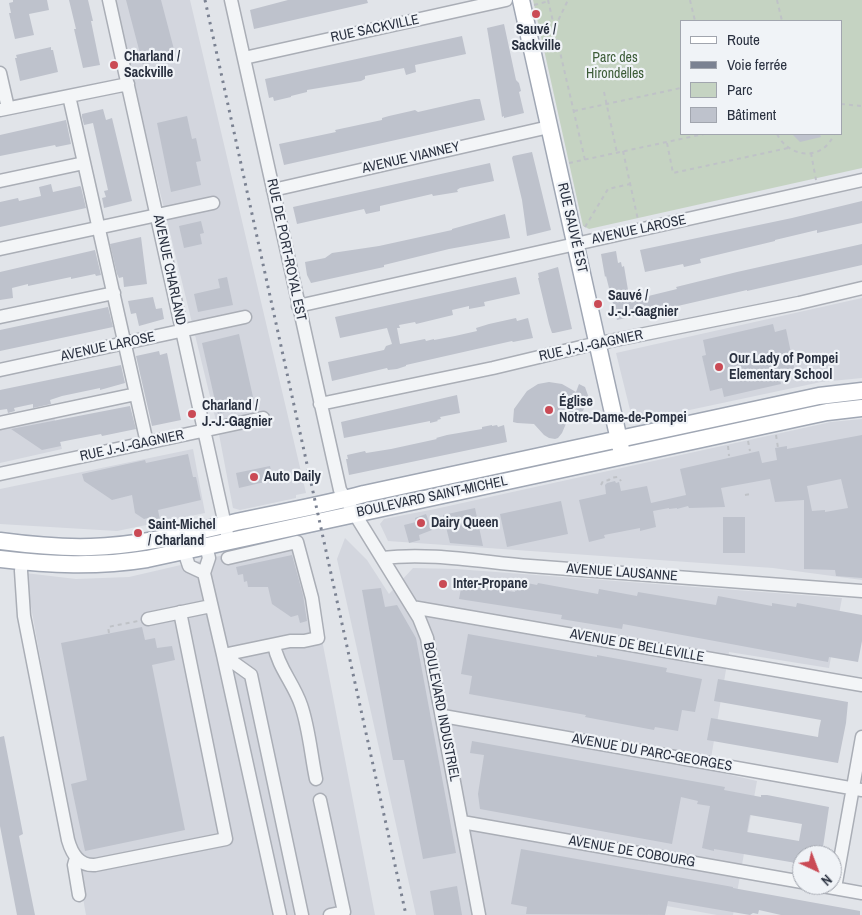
<!DOCTYPE html>
<meta charset="utf-8">
<style>
body{margin:0}
#map{position:relative;width:862px;height:915px;overflow:hidden;background:#e1e4e9;font-family:"Archivo Narrow",sans-serif}
canvas{display:block}
.legend{position:absolute;left:680px;top:20px;width:162px;height:115px;box-sizing:border-box;background:#f0f3f7;border:1px solid #a1a5ae;margin:0;padding:6px 9px;list-style:none;font-size:15px;color:#2a3140}
.legend li{display:flex;align-items:center;gap:10px;height:25px}
.legend b{width:25px;border:1px solid #a1a5ae}
.north{position:absolute;left:792px;top:845px;width:50px;height:50px;box-sizing:border-box;background:#f0f3f7;border:1px solid #a1a5ae;border-radius:50%;rotate:137deg;font-size:14px;font-weight:700;line-height:20px;text-align:center;color:#2a3140}
.north::after{content:'';display:block;margin:auto;width:18px;height:22px;background:#ca4a55;clip-path:polygon(50% 0,100% 100%,50% 72%,0 100%)}
</style>
<div id="map">
<canvas width="862" height="915"></canvas>
<ul class="legend">
<li><b style="height:6px;background:#fff"></b>Route</li>
<li><b style="height:6px;background:#7b8292"></b>Voie ferrée</li>
<li><b style="height:14px;background:#c5d3c2"></b>Parc</li>
<li><b style="height:14px;background:#bec2cc"></b>Bâtiment</li>
</ul>
<div class="north">N</div>
</div>
<script>
const ctx = document.querySelector('canvas').getContext('2d');
ctx.lineJoin = 'round';
function fill(path, color) {
  ctx.fillStyle = color;
  ctx.fill(path, 'evenodd');
}
function strokePath(path, color, width, dash) {
  ctx.strokeStyle = color;
  ctx.lineWidth = width;
  ctx.lineCap = dash ? 'butt' : 'round';
  ctx.setLineDash(dash || []);
  ctx.stroke(path);
}
function write(font, color, halo, rows, align = 'center') {
  ctx.font = font + ' "Archivo Narrow",sans-serif';
  ctx.lineWidth = 4.5;
  ctx.setLineDash([]);
  ctx.textBaseline = 'middle';
  ctx.strokeStyle = halo;
  ctx.fillStyle = color;
  for (const [text, x, y, turn = 0] of rows) {
    ctx.save();
    ctx.translate(x, y);
    ctx.rotate((+turn || 0) * Math.PI / 180);
    ctx.textAlign = isNaN(turn) ? turn : align;
    if (halo) ctx.strokeText(text, 0, 0);
    ctx.fillText(text, 0, 0);
    ctx.restore();
  }
}
const built = new Path2D(`
 M113,0H190L306,493L296,495V498L240,510L233,508L218,429Z
 M862,298V378L821,382L633,422L616,353Z
 M52,408L62,449L0,463V419Z
 M862,419V580L773,568L388,541L380,524L384,519L435,509L831,422Z
 M193,449L205,513L117,531L0,524V489Z
 M297,538L303,541L375,915H86L25,573L76,579L129,577Z
 M345,538L367,560L389,594L413,568L456,569L842,598L829,668L729,652L709,770L757,781L733,915H717L650,903L648,915H416L337,559Z`);
const green = new Path2D(`
 M533,0H862V168L589,229L583,226ZM681,21H841V134H681Z`);
const building = new Path2D(`
 M13,0H47L49,10L29,14L34,35L15,39L9,13H11L9,3L13,2Z
 M69,0H88L93,21H91L100,65L83,68L74,29H76Z
 M126,0H161L176,57L143,65Z
 M288,0H367L368,3L254,29L250,10Z
 M504,24L516,80L519,83L521,91L519,92L524,113L504,118V116L502,117L501,110L487,28Z
 M462,36L466,54L415,65L416,72L406,75L404,68L365,76V79L361,81L307,90V92L291,96V97L274,101L273,97L269,98L265,79Z
 M51,47V50H53L58,72L20,81L15,58H17L16,55Z
 M475,99H480L485,120L284,165L279,144L336,132L335,130L382,120V118L389,116L411,111L415,110L418,112Z
 M103,109L106,120L112,118L132,201L104,208L102,198L106,197L104,191L108,190L93,123L84,125L82,117V114Z
 M187,116L192,139L196,138L201,161L196,162L201,185L171,192L157,123Z
 M66,120L71,144L56,147L55,145L0,156V135Z
 M792,134H820L821,137L800,142Z
 M532,152L551,230L527,236L522,200L512,158L513,156Z
 M490,163L494,181L460,188L457,190L458,192L433,196L432,194L380,206V211L366,214L364,209L297,224L293,207Z
 M51,184L53,192L80,186L81,187L86,208L0,227V202L18,198L19,201L41,196L39,187Z
 M862,201V223L817,233V230L775,240V241L700,259L701,263L684,267L683,264L645,272L640,250L792,218Z
 M505,214L510,238L449,249L384,265V267L311,283L307,275L305,262L325,258L332,253L379,246L452,230V229Z
 M201,221L204,233L200,234L202,244L184,248L179,226Z
 M141,237L147,284L124,287L123,277L119,278L117,274L110,244Z
 M862,244V265L747,291V290L617,320L606,276L605,277L601,254L616,251L618,263L621,262L622,267L624,266L628,290H629L632,300L677,289L676,287L737,272Z
 M95,250L101,275L96,276L95,274L71,279V277L28,286V284L12,288L13,298L0,300V272Z
 M558,267L572,329L554,333H552L549,324L538,278H539L538,273Z
 M227,277L233,305L198,312L194,294L220,288L218,279Z
 M516,277L520,294L484,302L485,306L469,309V306L452,310L453,315L416,324L415,322L399,325L400,328H397L400,344L425,339L426,341L434,339V340L455,336L477,331L476,328L489,324L516,318L517,321L528,318L533,338L513,342L512,341L406,365V366L397,369L388,370L387,368L332,381L328,362L384,350L386,346L392,344L387,328L340,338L335,317Z
 M153,297L156,309L162,308L164,319L139,326L136,313L131,314L128,301Z
 M108,307L113,327L0,351V330Z
 M773,324L775,332L786,329L795,372L779,375L781,384L724,397L722,388L710,391L702,356L706,355L703,340Z
 M239,334L255,406L218,414L202,343Z
 M159,351L160,355L167,353L181,420L152,426L136,356Z
 M121,365L125,383L100,390V388L62,396L50,400L51,404L33,408V404L28,405L14,408L15,411L8,413L7,409L0,410V390Z
 M549,382L562,384L576,392L579,384L585,387L590,401L588,407L585,406L583,411L568,419L562,433L558,438L555,439L549,438L544,435L534,424L517,423L513,422L514,409L527,391L538,384Z
 M457,395L460,413L440,417L441,419L437,420L438,421L430,423V421L344,438L341,422Z
 M130,406L136,429L102,436L101,434L60,442L61,446L42,450L11,429Z
 M492,425V426L497,425L498,427L504,425L507,442L349,475L346,459H348L347,455L365,451L366,453L391,449L437,439L436,438L447,435L482,429V427Z
 M862,435V578L836,576L835,570L804,569V500L775,502L770,479L721,488L725,507L689,508L688,506L677,509V508L669,509V508L653,511L656,527L640,531V528L604,535L605,538L589,542L579,500L606,494L605,485L607,483L615,481L616,483L619,482L621,491L647,486L651,503L686,495L680,469L759,451L762,463L777,460L775,448L787,446V449ZM841,479L848,508L825,512V510L812,511L807,486Z
 M188,454L193,477H196L201,500L158,510L160,520L149,523L148,518L144,519L135,513L132,495L112,500L84,481L82,474L145,460L146,463Z
 M270,466L273,480L239,488L236,473Z
 M561,501L568,534L507,547L500,514Z
 M475,508L483,546L450,543L443,515Z
 M426,514L432,530L419,535L420,540L409,543L404,525L416,522L415,518Z
 M723,517H745V553H723Z
 M292,555L303,595L307,621L300,623L298,615L291,617L272,604L268,587H248L247,581L244,582L243,574L238,575L236,567Z
 M463,578L489,582L488,588L515,592L517,581L537,585L538,583L598,594L599,589L637,596L638,592L716,605L718,596L772,606V603L796,607L797,603L862,615V641L858,662L829,657L828,662L623,624L622,629L561,619L562,615L459,599Z
 M381,588L385,607L397,605L416,638L456,853L423,859L404,760H393L362,590Z
 M142,627L145,640L155,638L157,648L172,646L175,660L152,665L185,830L85,851L71,784L87,780L61,643Z
 M468,634L597,657V655L667,668L666,672L702,679L695,712L682,710L678,731L655,727L654,730L585,717L586,715L469,694L472,676L461,674Z
 M718,679L848,702L846,723L838,763L707,740L711,718L818,737L819,729L821,720L714,701Z
 M4,736L23,834L19,836L35,915H17L0,826V737Z
 M472,741L725,787L724,790L761,797V795H767L829,807L823,847L822,846L821,855H802V864L714,849V851L702,848L710,806L697,804L698,801L681,797L672,844L480,809L478,794L484,755L470,753ZM750,815L802,824L799,841L747,832Z
 M521,849L733,887V888L860,911V915H781L759,910L758,914L753,913L750,915L668,901L665,915L526,914L527,907L511,904Z
 M457,886L462,915H434L430,891Z`);
const path = new Path2D(`
 M548,0L585,160
 M690,0L695,21
 M777,0L782,21
 M534,5L549,1
 M555,27L568,0
 M604,92L617,153
 M841,104L862,106
 M574,111L681,88
 M777,134C789,158 823,162 834,134
 M667,143L673,173L788,148
 M623,151L638,220
 M811,153L816,180
 M569,163L704,134
 M585,227L608,189L630,184
 M776,435L778,448
 M748,441L750,451
 M728,446L729,456
 M601,485L603,481L609,480L610,478L618,477L621,481
 M745,495L751,494
 M109,633L108,627L138,621`);
const minor = new Path2D(`
 M109,0L227,534
 M231,0L340,490L419,618L427,638L479,915
 M244,58L506,0
 M0,73L8,108
 M69,96L147,443
 M0,110L128,84
 M0,181L84,163
 M273,190L549,127
 M0,249L213,203
 M298,306L862,180
 M0,317L114,293
 M0,370L245,317
 M320,404L493,368L585,346L799,303L862,288
 M0,423L136,394
 M0,474L263,418
 M206,546L209,558L204,573L223,655L251,675L302,915
 M184,551L189,566L204,573
 M228,558L297,542L312,598L318,638L304,641H290L223,655L280,915
 M382,558C431,552 481,562 530,566C640,574 751,582 862,591
 M22,562L21,571L24,616L68,840C72,854 79,866 95,865L226,839L180,612
 M412,607L862,685
 M148,619L211,606
 M274,645C278,667 294,684 301,705C309,728 311,755 316,779
 M443,716L862,790
 M320,800L344,912L330,915
 M462,822L802,882
 M76,858L74,865L79,895
 M817,885L862,893
 M835,888L862,737`);
const major = new Path2D(`
 M521,0L621,449
 M0,541C30,545 60,548 91,547C142,546 192,532 241,521C283,512 324,505 364,494L819,396L862,391
 M0,559C50,565 97,567 147,559L808,416L827,412L862,408`);
const rail = new Path2D(`
 M205,0L406,915`);
const markers = [
 [536,14,5,"#ca4a55"],
 [114,65,5,"#ca4a55"],
 [598,304,5,"#ca4a55"],
 [719,367,5,"#ca4a55"],
 [549,410,5,"#ca4a55"],
 [192,414,5,"#ca4a55"],
 [254,477,5,"#ca4a55"],
 [421,523,5,"#ca4a55"],
 [138,533,5,"#ca4a55"],
 [443,584,5,"#ca4a55"]
];
const streetNames = [
 ["RUE SACKVILLE",375,29,-12],
 ["AVENUE VIANNEY",411,158,-13],
 ["RUE SAUVÉ EST",572,228,77],
 ["AVENUE LAROSE",639,230,-12],
 ["RUE DE PORT-ROYAL EST",286,250,78],
 ["AVENUE CHARLAND",169,270,78],
 ["RUE J.-J.-GAGNIER",591,346,-12],
 ["AVENUE LAROSE",108,347,-12],
 ["RUE J.-J.-GAGNIER",132,446,-12],
 ["BOULEVARD SAINT-MICHEL",432,497,-12],
 ["AVENUE LAUSANNE",622,573,4],
 ["AVENUE DE BELLEVILLE",637,646,10],
 ["BOULEVARD INDUSTRIEL",441,712,79],
 ["AVENUE DU PARC-GEORGES",652,753,10],
 ["AVENUE DE COBOURG",632,852,10]
];
const poiNames = [
 ["Sauvé /",536,30,"center"],
 ["Sackville",536,46,"center"],
 ["Charland /",124,57],
 ["Sackville",124,73],
 ["Sauvé /",608,296],
 ["J.-J.-Gagnier",608,312],
 ["Our Lady of Pompei",729,359],
 ["Elementary School",729,375],
 ["Église",559,402],
 ["Notre-Dame-de-Pompei",559,418],
 ["Charland /",202,406],
 ["J.-J.-Gagnier",202,422],
 ["Auto Daily",264,477],
 ["Dairy Queen",431,523],
 ["Saint-Michel",148,525],
 ["/ Charland",148,541],
 ["Inter-Propane",453,584]
];
const parkNames = [
 ["Parc des",615,58],
 ["Hirondelles",615,74]
];
fill(built, '#d3d6de');
fill(green, '#c5d3c2');
fill(building, '#bec2cc');
strokePath(minor, '#aaaeb6', 15);
strokePath(major, '#a0a7b4', 19);
strokePath(path, '#bfc2c7', 2, [4, 4]);
strokePath(minor, '#f3f5f7', 12);
strokePath(major, '#fff', 16);
strokePath(rail, '#7b8292', 3, [2.5, 5]);
for (const [x, y, r, color] of markers) {
  const dot = new Path2D();
  dot.arc(x, y, r, 0, 2 * Math.PI);
  ctx.fillStyle = color;
  ctx.fill(dot);
  strokePath(dot, '#f0f3f7', 2);
}
write('14px', '#2a3140', '#f0f3f7', streetNames);
write('bold 14px', '#2a3140', '#f0f3f7', poiNames, 'left');
write('14px', '#3c5c37', '#f0f3f7', parkNames);
</script>
